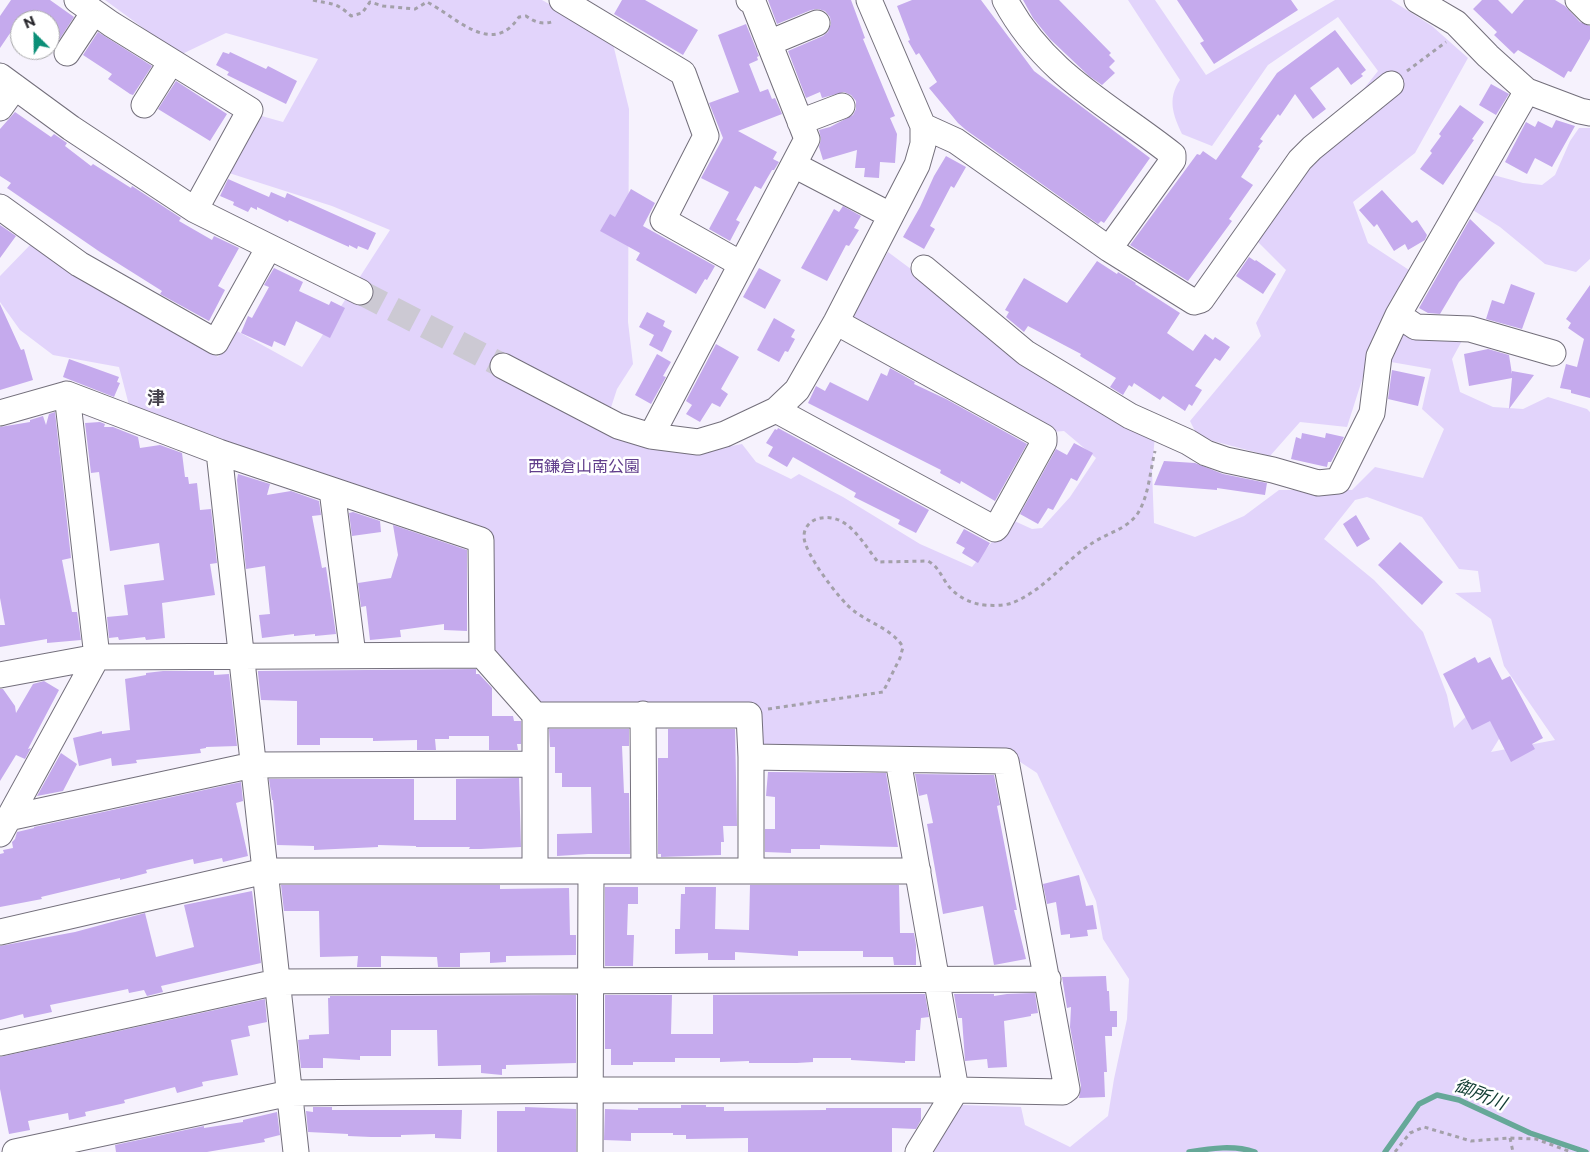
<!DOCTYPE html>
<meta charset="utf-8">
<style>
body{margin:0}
#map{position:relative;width:1590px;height:1152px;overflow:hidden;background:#f6f2fd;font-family:Montserrat,sans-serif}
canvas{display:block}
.north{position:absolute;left:10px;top:10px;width:50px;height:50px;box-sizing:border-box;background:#fff;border:1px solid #a8a8aa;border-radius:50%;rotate:337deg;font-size:14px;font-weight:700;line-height:20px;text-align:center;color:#26252a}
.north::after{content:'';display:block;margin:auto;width:18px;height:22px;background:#0b8f77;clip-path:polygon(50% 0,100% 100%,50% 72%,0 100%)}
</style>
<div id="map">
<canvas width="1590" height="1152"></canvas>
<div class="north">N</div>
</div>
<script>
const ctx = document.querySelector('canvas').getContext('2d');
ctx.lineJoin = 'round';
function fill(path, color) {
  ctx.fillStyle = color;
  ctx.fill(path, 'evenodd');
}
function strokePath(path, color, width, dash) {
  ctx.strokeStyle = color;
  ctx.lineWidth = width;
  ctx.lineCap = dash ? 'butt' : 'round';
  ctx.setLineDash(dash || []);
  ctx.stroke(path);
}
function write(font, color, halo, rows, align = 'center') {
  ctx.font = font + ' Montserrat,"Noto Sans JP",sans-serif';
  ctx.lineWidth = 5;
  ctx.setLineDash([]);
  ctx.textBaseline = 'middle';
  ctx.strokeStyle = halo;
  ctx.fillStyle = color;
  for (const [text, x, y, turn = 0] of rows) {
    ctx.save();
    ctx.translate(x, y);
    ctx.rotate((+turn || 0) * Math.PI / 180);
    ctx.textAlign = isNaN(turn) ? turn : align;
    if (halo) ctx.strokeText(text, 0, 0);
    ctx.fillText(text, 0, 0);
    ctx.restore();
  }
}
const green = new Path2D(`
 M105,0H542L612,40L629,109L628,322L633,364L617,389L604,429L641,445L690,454L742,444L756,462L791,479L799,474L843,497L920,544L972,567L1010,519L1032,529L1042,528L1070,497L1096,458L1064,431L1052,432L855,324L852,315L888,252L966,310L1155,435L1152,470L1154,523L1195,537L1244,516L1279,490H1352L1375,467L1423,478L1444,429L1422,409L1431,369L1391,362L1370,355L1347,427L1300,422L1270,456L1198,437L1190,421L1261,336L1256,323L1286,270L1258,242L1314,155L1373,111L1362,91L1378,71L1338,17L1268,65L1212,146L1182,134C1173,115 1167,99 1180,80L1128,0H1155L1206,75L1335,0H1391L1432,26L1468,58L1415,153L1353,202L1368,243L1409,270L1385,318L1464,337L1452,359L1460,392L1493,407L1523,409L1548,397L1587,409L1590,412V1152H934L950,1122L962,1105L1021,1107L1025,1125L1070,1147L1108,1116L1114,1079L1127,1019L1129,979L1103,939L1096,901L1037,773L1008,754L766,748L760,742L757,718L546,707L535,701L491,650L490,533L130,409L119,367L53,355L20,330L0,302V276L32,243L91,277L218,357L235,330L302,367L390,230L332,206L229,173L258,115L283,122L318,59L226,33L180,55ZM1367,497L1422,517L1459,569L1478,571L1481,592L1455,593L1491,619L1504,666L1555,740L1491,752L1502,734L1491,715L1476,707L1454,728L1447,695L1423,632L1374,580L1324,539L1355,500Z
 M1579,128H1590V259L1576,272L1545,264L1500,227L1468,207L1486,173L1523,183L1542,185L1555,175L1570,141Z`);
const stream = new Path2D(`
 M1189,1152C1212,1148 1234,1145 1255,1152
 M1385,1152L1419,1104L1437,1095L1459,1100L1530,1133L1586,1152`);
const building = new Path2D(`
 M11,0H50L74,17L59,40L50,34V20H19L0,48V16Z
 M622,0H645L698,30L683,55L614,14Z
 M768,0H851L865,38L863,39L895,116L890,118L897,134L895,163L880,162L879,178L864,177L865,168H855L857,150L823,160L819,147L821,139L819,130L830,127L853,115L856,109V101L851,95L844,92L822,98L820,92L806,98L788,51L823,36L828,32L831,24L830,17L825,11L818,9L811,10L777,24Z
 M912,0H981L1034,71L1150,158L1104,223L1101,221L1098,224L966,130L958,123L929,88L937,82L919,53L916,55L908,41L910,40L897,6Z
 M1023,0H1059L1111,53L1109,55L1115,61L1109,67L1115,73L1102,85L1089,76L1050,39L1033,18Z
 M1177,0H1291L1298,10L1214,64L1200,43L1204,41Z
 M1482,0H1498L1512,14L1524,0H1555L1565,6L1580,22L1590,26V39L1571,72L1568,71L1564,78L1518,50L1514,54L1494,35L1497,32L1473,9Z
 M746,24L759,56L757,57L758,60L749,64L760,92L768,89L772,99L775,98L782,114L738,131L777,152L773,159L779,162L774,170H772L761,189L755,186L736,220L740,222L730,241L709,229L729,192L701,178L723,138L709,103L739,92L718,35Z
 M1335,30L1366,70L1361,74L1363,76L1351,85L1338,67L1310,88L1326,109L1313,119L1295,94L1280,116L1278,114L1260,139L1263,141L1258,147L1260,148L1241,177L1253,185L1229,219L1232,221L1188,281L1130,245L1197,154L1200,155L1203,151L1216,160L1277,73Z
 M98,32L152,66L133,95L130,94L108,79L112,74L83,55Z
 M223,52L229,54L230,52L266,69L268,66L297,81L286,104L227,75L229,72L216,65Z
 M176,81L227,114L210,141L158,109Z
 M1491,84L1509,94L1496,115L1479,105Z
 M1460,105L1484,122L1472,139L1474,140L1443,185L1420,169L1432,153L1430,151L1441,136L1439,134Z
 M15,112L51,137L54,134L67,143L65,146L91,166L93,164L131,188L132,186L181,218L179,221L212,240L214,236L239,248L218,286L225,290L209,321L160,294L162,291L100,252L7,188L11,183L0,176V129Z
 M1556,120L1575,126L1552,167L1535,158L1527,174L1505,162L1526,122L1535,127L1538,121L1552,128Z
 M946,156L966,167L954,188L951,186L930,226L935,229L924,249L903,237L920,207L934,176Z
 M228,179L269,197L271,192L285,198L287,193L376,233L368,250L358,246L357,249L349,245V247L289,220L288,222L257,207V210L251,207L248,212L233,205L234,202L220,196Z
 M631,189L655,203L643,226L715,266L707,280L705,279L696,294L636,260L640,253L600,231L610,214L615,217Z
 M1382,190L1412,223L1417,220L1427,235L1425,240L1408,250L1405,244L1394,251L1377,224L1374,227L1359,210Z
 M843,206L861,216L854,228L859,230L849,246L846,245L827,281L801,268L834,209L839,212Z
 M1470,219L1495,243L1459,282L1440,314L1428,313L1419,308Z
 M0,225L16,236L0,258Z
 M1249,257L1255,261L1256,260L1276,274L1263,294L1236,276Z
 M1097,261L1117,274L1118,272L1136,283L1135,284L1180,313L1167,333L1193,351L1205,334L1213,340L1215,337L1230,347L1220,361L1215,358L1195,386L1202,390L1192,406L1189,404L1185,411L1163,396L1160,400L1134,383L1132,387L1129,385L1123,395L1110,387L1116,378L1080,356L1081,354L1028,326L1024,332L1006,317L1009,312L1005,310L1024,278L1067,303Z
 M274,268L303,282L299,291L329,305L331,301L345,308L330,338L296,321L285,346L274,341L272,347L241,333L248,316L252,318L269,287L264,285Z
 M759,268L781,280L765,309L743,297Z
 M1511,284L1535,293L1522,329L1486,319L1492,300L1504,304Z
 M1590,285V398L1571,393V390L1560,388L1566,364L1577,367L1584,339L1568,328L1571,323L1566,319Z
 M0,304L21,350L24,349L33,380L0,390Z
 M647,312L665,321L663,326L672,331L662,352L649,345L654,335L639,327Z
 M774,318L795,330L791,337L795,339L788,352L785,351L779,362L757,350Z
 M716,344L739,357L721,389L728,394L720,407L712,403L700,422L686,414L692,405L686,401Z
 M1488,349L1509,355L1512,374V371L1534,375L1509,409L1512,378L1469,386L1464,354Z
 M657,354L671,362L663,376L666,377L651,404L635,395Z
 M69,359L119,377L117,382L120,383L114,397L63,377Z
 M890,368L915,382L914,384L946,399L1027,444L995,501L961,481L960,484L940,473L941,470L808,403L816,386L825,391L830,382L868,401L881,373L887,376Z
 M1392,370L1425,377L1418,406L1388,399Z
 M55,412L71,558L62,560L72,612H77L81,640L47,643V639L0,647V625H5L0,598V427L30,422V420L43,416L46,425L49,414Z
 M100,422L105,424L104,427H113L138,437L140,448L160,445L182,453L185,477H188L189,484L197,483L200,510L211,509L217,563L210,564L215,595L162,603L165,638L146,640L145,637L119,640L118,637L109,638L107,617L128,615L124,585L164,580L159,543L110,551L99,472L91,473L85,423Z
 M778,428L929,510L916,533L898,524L900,520L854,497L856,493L793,457L787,467L768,456L773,447L766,443L775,429L777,430Z
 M1302,433L1325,438L1326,433L1344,437L1331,462H1328L1327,467L1291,459L1296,437L1301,439Z
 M1074,443L1093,453L1077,481L1071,478L1053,510L1048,508L1038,524L1020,514L1056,449L1067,455Z
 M1164,461L1195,463L1223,474L1267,483L1265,495L1217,488V490L1154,485Z
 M238,474L270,484L267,495L291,491L319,501L321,515L312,516L322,568L326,567L336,634L315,636V634L294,636V634L262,638L259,615L270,614L265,566L246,569L237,480Z
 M353,512L380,521L381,532L352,536L349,513Z
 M1356,515L1370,539L1357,547L1343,524Z
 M393,525L467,550V631L444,630V624L400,630L401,637L370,640L366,606L361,607L358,583L391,578L398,555Z
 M964,529L990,543L978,563L962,553L965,548L956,543Z
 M1400,542L1443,582L1422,605L1378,565Z
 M1475,657L1478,663L1490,657L1502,680L1510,676L1543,738L1532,744L1535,749L1511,762L1490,721L1472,730L1443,674Z
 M476,669V674H479L492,688V716H513L514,721H521V744H517L518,750H489V736H449V739H435L436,750H417V740L373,741V738H320V745H297V701L261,700L258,673V671Z
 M163,671H214V675L229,674L237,746L206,747V748L200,749L201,753L136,760L137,763L112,766L111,758L79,766L73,738L102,731V734L130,730L125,679L146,675V673Z
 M44,681L59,690L28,749L31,748L25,759L16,755L0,781V689H3L15,706L16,713L33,684Z
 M549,729H629V746H622L624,793H629L630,854H588L557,856V834L592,833L591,787H562V773H555V747H550Z
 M668,729H735L737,826H723L724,842H721V855L661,857V854H658V758H668Z
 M61,753L77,764L63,791L37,796Z
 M768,772L886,773L898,847L820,845V849H791V853L765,852V829H775V797L766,796Z
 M915,774L994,775L1000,805L997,806L1017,910H1014L1026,959L994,965L983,906L943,914L927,824L933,823L927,794L919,796Z
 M519,778L521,847L481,849H469L470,847H416V846L378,845V847L314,850V846L277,845L273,800H272L269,779H414V820H456V779Z
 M241,782L243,801L236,803L248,856L223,862L222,858L194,864L193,859L146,870L147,873L120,880V878L41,897L42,899L0,907V854L4,853L3,850L13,848L12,842L15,839L17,832L34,828V827Z
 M1079,875L1086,906L1093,905L1097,929L1087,930L1088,936L1070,938V934L1061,935L1056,902L1047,904L1043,884Z
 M281,885H500V889L569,888L570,935H576V955L506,956V962L490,963V952L460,953V967H438L437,957L381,956V967H357L358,956L320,957L319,911H284Z
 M750,885H899L900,933H914L916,945V965H894L893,957H863V951H798V956L735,952V960H708V953L675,954V929H680L681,894H685V887H716L715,929L749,930Z
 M605,887H638V904H628L627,935H634L633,966H605Z
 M252,891L261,963L161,986L163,992L147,996L144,990L129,993L128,989L50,1005L52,1012L24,1018L23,1014L0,1020V946L75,932L145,913L156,957L194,947L184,905Z
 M1106,976L1107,991H1109L1110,1011H1117V1027H1112V1036H1105L1107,1072H1104L1105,1097L1079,1098L1081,1086L1070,1027L1071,1007L1067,1008L1062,977Z
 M1035,993L1038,1013L1031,1014V1016L1004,1021L1007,1067L988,1068L987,1059L965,1061L962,1018H958L954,994H994V996L1007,994Z
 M925,994L929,1017L921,1018L920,1030H916L915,1061H905V1063L851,1060V1058H813V1062L797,1063H749V1061L720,1062V1058H675V1062H633V1065H611V1049H605V995H672L671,1034H713V995Z
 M576,995V1063L506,1065V1069H502V1075L481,1073V1065L438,1066L437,1030H391V1056H360V1060L323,1058V1068H301L298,1040L309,1039V1035L329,1034L328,998H330V996Z
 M265,999L267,1022L248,1026L250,1036L231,1040L238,1075L202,1082L203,1086L177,1093L175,1087L124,1100L125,1103L85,1112L86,1116L69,1120L68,1113L28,1121L30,1130L9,1134L0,1089V1057Z
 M681,1105H706V1107H724V1111L826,1110V1108H921V1120L916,1129L892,1128V1152H748V1138L686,1139V1135H673V1133H631V1141L604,1140L605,1109L638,1110V1108H681Z
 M313,1107H332V1110H462L461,1139L435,1138V1134L401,1135V1137H371L348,1136V1134L308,1132L306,1111L313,1112Z
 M525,1107L576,1109V1152H497V1111H525Z
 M277,1112L280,1135L264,1139L265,1142L207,1152H116L115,1145L204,1126V1128L243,1122V1120Z`);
const minorTunnel = new Path2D(`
 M360,292L503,366`);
const path = new Path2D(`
 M313,0C332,5 335,1 351,16L362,13L370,2L383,6L415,9L427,2C455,16 492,58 519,17L526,16C536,23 543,25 555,21
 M1407,71L1446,42
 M768,709L883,692L900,658L903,647C892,629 871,624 854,611C841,602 803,552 804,536C804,528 810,521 817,519C847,510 863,544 878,562L928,561C937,566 940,573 945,581C952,593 965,601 978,604C987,606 1004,606 1012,603C1045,590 1065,560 1094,542C1110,532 1127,529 1138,513C1149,495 1150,471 1155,451
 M1510,1138L1513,1152
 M1395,1152L1410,1133L1424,1127L1471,1141L1510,1138L1536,1139L1571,1152`);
const minor = new Path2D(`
 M77,0L111,24L250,110L195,210
 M562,0L683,73L706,136L663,220L741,264
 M1005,0C1045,75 1110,105 1173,155V160L1109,249
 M1417,0L1456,23L1488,56L1527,91L1580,111L1590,113
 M1578,0L1590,12
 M769,43L817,23
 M67,53L94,12
 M0,76L71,128L195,210L360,292
 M1527,91L1398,315L1416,327L1470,329L1553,353
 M144,105L171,62
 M0,108L15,87
 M800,122L842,106
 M923,126L956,141L1109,249L1194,302L1201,300L1300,160L1312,148L1391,84
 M794,165L890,215
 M0,207L79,264L216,342L269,247
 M924,268L1026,353L1130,416L1188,442L1206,453L1226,460L1273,470L1318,483L1338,481L1372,413L1379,356L1398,315
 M503,366L618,426L651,436L698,442L725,434L776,410L797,390L836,322L917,165L923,144V126L869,0
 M776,410L995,529L997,527L1044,442V437L836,322
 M0,413L67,394L219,452L481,540L482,655L535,715H749L751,757L1006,761L1067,1089L1063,1092L956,1090H590L290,1093L15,1152
 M651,436L807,139L753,2L749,0
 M219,452L296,1152
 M332,490L353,655
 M0,675L97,657L482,655
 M643,714L644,871
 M898,760L956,1090L918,1152
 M8,818L253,765L534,764
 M0,834L97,657L67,394
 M535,871V715
 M751,871V757
 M0,932L265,871H918
 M0,1043L277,982L1048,979
 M590,1152L591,871`);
const parkNames = [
 ["西鎌倉山南公園",584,467]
];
const neighbourhoodNames = [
 ["津",156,399]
];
const waterNames = [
 ["御所川",1480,1095,22]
];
fill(green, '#e2d4fb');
strokePath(stream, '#66a898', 5.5);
fill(building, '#c5aaed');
strokePath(minorTunnel, '#ccc9d3', 25, [25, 12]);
strokePath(minor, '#736f7b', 27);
strokePath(path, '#a3a0a9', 3, [4, 4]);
strokePath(minor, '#fff', 25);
write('16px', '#603d8b', '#fff', parkNames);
write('bold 18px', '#47434e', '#fff', neighbourhoodNames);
write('italic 18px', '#0f3b31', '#fff', waterNames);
</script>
